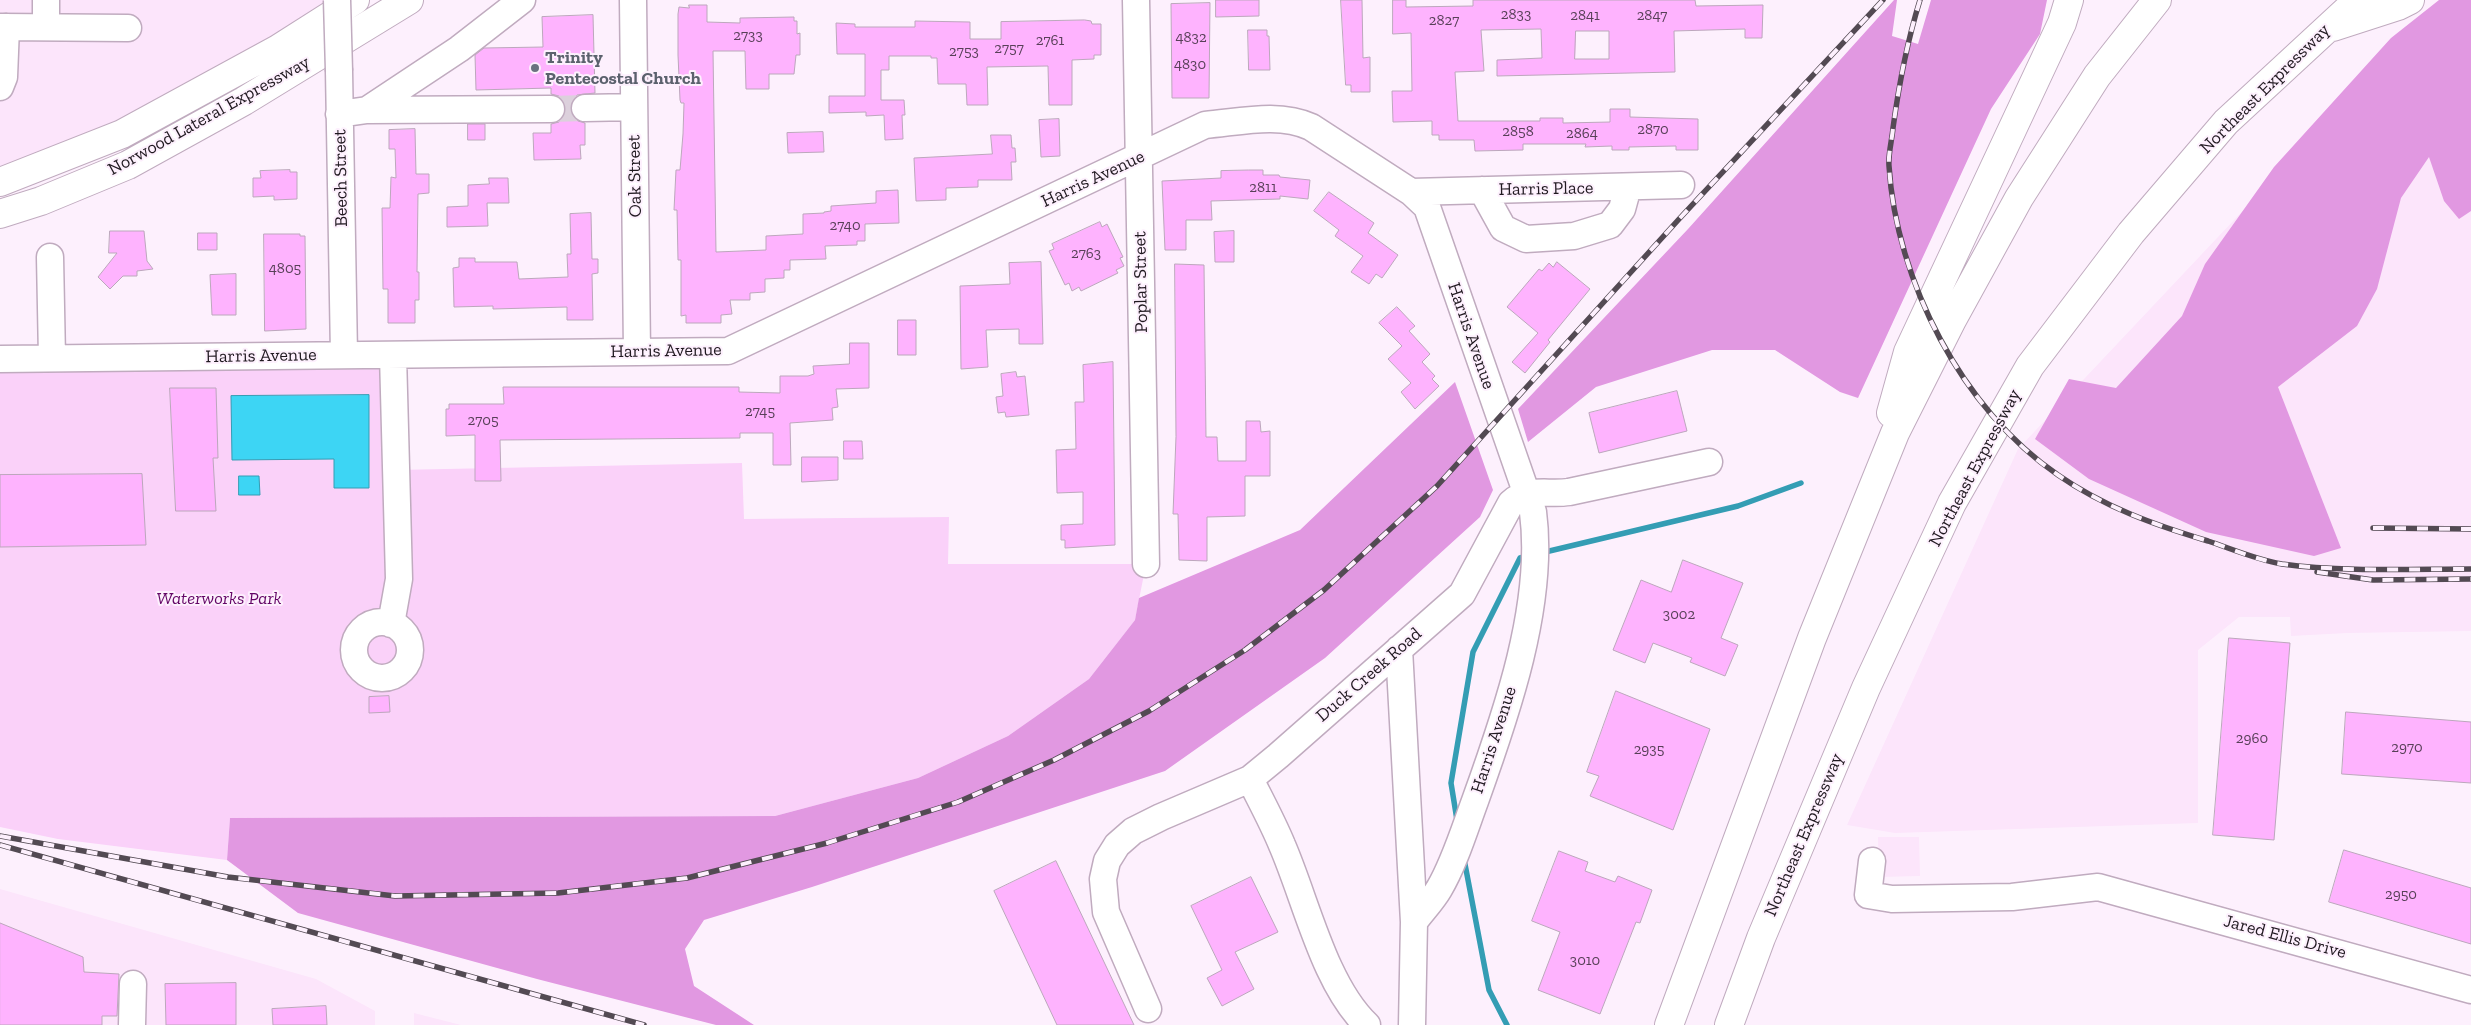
<!DOCTYPE html>
<style>
body{margin:0}
canvas{display:block;background:#fdf0fd}
</style>
<canvas width="2471" height="1025"></canvas>
<script>
const ctx = document.querySelector('canvas').getContext('2d');
ctx.lineJoin = 'round';
function fill(path, color) {
  ctx.fillStyle = color;
  ctx.fill(path, 'evenodd');
}
function strokePath(path, color, width, dash) {
  ctx.strokeStyle = color;
  ctx.lineWidth = width;
  ctx.lineCap = dash ? 'butt' : 'round';
  ctx.setLineDash(dash || []);
  ctx.stroke(path);
}
function write(font, color, halo, rows, align = 'center') {
  ctx.font = font + ' "Zilla Slab",serif';
  ctx.lineWidth = 4;
  ctx.setLineDash([]);
  ctx.textBaseline = 'middle';
  ctx.strokeStyle = halo;
  ctx.fillStyle = color;
  for (const [text, x, y, turn = 0] of rows) {
    ctx.save();
    ctx.translate(x, y);
    ctx.rotate((+turn || 0) * Math.PI / 180);
    ctx.textAlign = isNaN(turn) ? turn : align;
    if (halo) ctx.strokeText(text, 0, 0);
    ctx.fillText(text, 0, 0);
    ctx.restore();
  }
}
const built = new Path2D(`
 M0,0H355L0,182Z
 M2471,0V631L2347,633L2291,636L2290,617H2239L2198,650V823L1895,833L1847,825L2018,449L2367,79Z
 M1878,837H1919L1920,876L1879,877Z
 M0,889L316,979L375,1011V1025H0Z
 M414,1013L461,1025H414Z`);
const green = new Path2D(`
 M393,355L396,470L742,463L744,519L949,517L948,564H1146L1135,620L1089,679L1008,736L918,778L775,816L230,818L227,860L58,839L0,827V359Z`);
const forest = new Path2D(`
 M1894,0H1897L1892,36L1918,44L1931,0H2047L2040,34L1991,109L1858,398L1840,392L1775,350H1712L1596,387L1528,442L1518,409L1688,229Z
 M2439,0H2471V211L2459,219L2444,201L2429,157L2401,198L2377,289L2357,326L2278,387L2341,548L2314,556L2206,532L2089,479L2035,439L2069,379L2116,388L2182,316L2205,264L2274,167L2391,38Z
 M1455,382L1493,490L1480,517L1325,658L1165,771L812,887L704,920L685,949L694,986L754,1025H716L537,979L298,913L227,860L230,818L775,816L918,778L1008,736L1089,679L1135,620L1139,598L1300,530Z`);
const water = new Path2D(`
 M369,395V488H334V459L232,460L231,396Z
 M239,476H259L260,495H239Z`);
const stream = new Path2D(`
 M1541,553L1738,506L1801,483
 M1457,820L1451,783L1473,652L1520,558L1527,556
 M1464,859L1489,990L1507,1025`);
const building = new Path2D(`
 M1216,0H1259V16L1216,17Z
 M1341,0H1362L1363,58L1370,57V92H1351V85H1346Z
 M1393,0H1406V7L1473,6V0H1695L1696,6L1763,5L1762,38H1745V29L1674,31L1675,72L1497,76V60L1542,58L1541,29L1481,30L1484,71L1455,72L1458,121H1540V118H1563V123L1610,122V109H1630V117L1698,119V150H1676V146L1629,147V150H1612V146L1585,147L1586,144H1523V150L1475,151L1474,140H1439V135H1432V121L1393,122L1392,91H1412L1411,33L1393,34ZM1576,31H1609V59H1575Z
 M1210,3L1209,98H1172L1171,4Z
 M689,5H707V22L740,23V18L794,17V21H797V34L800,33V55H796L794,74H769V89H746L745,51H713L716,252L766,250V236L803,234V214L824,213V212L831,211V206L876,203V191L898,190L899,223L865,224V241H857V245L825,246L826,259L790,260V270H784V278L765,279V292L750,293V300H730L732,314L721,315V323H686V315L681,316V260H678L677,210H674L676,170H680L683,134L684,103H681L680,100L678,55V14L679,7L689,8Z
 M593,15L595,93L577,95L572,101L570,108L572,116L578,121L585,123V145H580L581,159L534,160L533,133H551V124L559,122L564,116L566,108L564,102L559,96L551,94V88L476,90L475,55L484,48L543,47L542,17Z
 M1085,20L1091,21L1092,24H1101V55H1094V59L1072,60V105H1049L1048,66L987,67L988,105H967L966,84H938L937,58H931V56H889V70H881V100H904L905,115H902L903,139L885,140L884,115L866,116V112L829,113V96H865V54H837L836,23L855,24V27H915V21L970,22V39H1001V22Z
 M1248,30H1267V36H1269L1270,70H1249Z
 M1059,119L1060,156L1041,157L1039,120Z
 M468,124H485V140H468Z
 M415,129L416,174H429V193L418,194L417,272H419V300H415V323H388V289H383L382,208H390L391,177L396,178L395,149H389V130Z
 M823,132L824,152L788,153L787,133Z
 M991,135H1011L1012,148H1015L1016,162H1011L1012,180H978V187L946,188V200L916,201L914,158L992,154Z
 M290,170V172H297V199L274,200V196L253,197V178H261L260,171Z
 M1249,170H1263V175H1279L1280,177L1310,180L1308,199L1280,196V199L1211,201L1212,220H1186V250H1165L1162,181L1221,178V171Z
 M489,178H508L509,203H487L488,226L447,227V207L468,206V185L489,184Z
 M1329,192L1374,223L1368,233L1398,255L1382,278L1376,274L1369,284L1351,272L1363,256L1335,236L1339,230L1314,211Z
 M591,213L592,259H598V273L592,274L593,320H567V307L493,309V306L454,307L453,268L459,267V258H475V262H517L519,279L568,277L567,254H571L570,214Z
 M1100,222L1102,227L1107,224L1123,257L1120,258L1124,266L1116,270L1118,273L1081,291L1079,287L1072,291L1069,283L1065,285L1049,251L1054,249L1052,244Z
 M110,231H144L147,261L153,269L137,271V276H123L110,289L98,277L117,253H109Z
 M1234,231V262H1215L1214,232Z
 M198,233H217V250H198Z
 M264,234H300V236H305L306,329L265,331Z
 M1041,262L1043,344H1019V329L986,330L988,367L961,369L960,286L1010,284L1009,263Z
 M1557,262L1590,289L1548,340L1550,342L1525,373L1512,362L1538,333L1507,307L1539,269L1542,271L1549,263L1553,267Z
 M1175,264L1204,265L1206,437H1217L1218,461H1246V421H1260L1261,432L1270,431V476H1245V516L1207,517V561L1179,560L1178,514H1173L1176,437Z
 M236,274V315H212L210,275Z
 M1397,307L1415,326L1409,331L1430,354L1422,362L1435,376L1432,379L1439,386L1415,409L1401,392L1411,383L1388,359L1402,346L1379,323Z
 M898,320H916V355H898Z
 M850,343H869V388L836,389L838,407L832,408L833,420L790,423L791,465H773V433H740V438L500,440L501,481H475V435L446,436V409H449V404H504L503,387H739V392L780,393V376H808L814,374L813,366L849,364Z
 M1113,362L1115,545L1065,548V540H1061V525L1083,524V492L1057,493L1056,450L1076,449L1075,402H1084L1083,365Z
 M1016,372L1017,377L1025,376L1029,415L1006,417L1005,412L998,413L996,397L1003,396L1001,374Z
 M170,388H216L218,458H213L216,511H176Z
 M1677,391L1687,431L1599,453L1589,413Z
 M844,441H862L863,459H844Z
 M802,457H838V480L802,482Z
 M142,474L146,545L0,547V475Z
 M1683,560L1743,583L1721,638L1738,645L1725,676L1690,662L1692,658L1653,643L1645,663L1613,650L1641,580L1671,592Z
 M2229,638L2290,643L2274,840L2213,835Z
 M1616,691L1710,729L1673,830L1590,796L1599,776L1587,772Z
 M389,696L390,712L369,713V697Z
 M2346,712L2471,722V783L2342,774Z
 M2344,850L2471,888V944L2329,902Z
 M1559,851L1588,862L1585,871L1615,882L1618,876L1652,890L1640,923L1636,922L1600,1014L1538,990L1560,932L1532,921Z
 M1056,861L1134,1025H1057L994,891Z
 M1251,877L1278,932L1235,952L1254,989L1222,1006L1207,978L1222,970L1191,906Z
 M0,923L83,957L84,972L119,974L117,1016H102V1025H0Z
 M236,983V1025H166L165,984Z
 M326,1006L327,1025H273L272,1009Z`);
const minorTunnel = new Path2D(`
 M551,109L585,108`);
const minor = new Path2D(`
 M46,0V27
 M633,0L637,352
 M1136,0L1146,564
 M0,27L128,28
 M339,71L344,355
 M0,87L4,77L6,27
 M585,108L634,107
 M367,110L551,109
 M339,114L367,110L459,49L522,0
 M1482,190L1503,228L1526,239L1574,236L1610,225L1622,209L1628,187
 M1411,192L1681,185
 M50,257L52,358
 M0,359L728,351L1205,125C1240,122 1279,112 1311,127L1411,192L1427,207L1533,512C1545,604 1506,715 1475,801C1465,828 1454,864 1439,889C1432,901 1422,911 1414,922
 M354 650a28 28 0 1 1 56 0a28 28 0 1 1-56 0Z
 M391,624L399,579L393,355
 M1399,649L1414,922L1412,1025
 M1250,779C1261,801 1273,823 1282,845C1306,900 1324,984 1367,1025
 M1872,861L1868,895L1892,899L2012,897L2098,887L2471,990
 M1148,1009L1106,912L1103,879L1107,861L1117,845L1133,831L1161,817L1250,779L1278,756L1462,594L1511,503C1528,487 1547,495 1569,492L1709,462
 M132,1025L133,984`);
const highway = new Path2D(`
 M2333,27L2398,6L2410,0
 M0,182L122,134L278,49L355,0
 M0,214L41,201L128,165L244,101L409,0
 M1891,413L1908,352L2062,23L2069,0
 M1669,1025L1812,638L1895,433L1952,320L2019,198L2097,76L2157,0
 M1729,1025L1761,938L1866,688L1952,503L2030,366L2131,233L2226,122L2358,0`);
const rail = new Path2D(`
 M1920,0C1907,42 1899,84 1893,128C1892,140 1888,154 1889,166C1896,280 1962,410 2058,475C2104,507 2155,525 2208,541C2232,549 2257,560 2282,564C2341,572 2411,569 2471,569
 M2373,528L2471,529
 M2317,572L2373,580L2471,579
 M0,836L228,877L395,896L558,893L687,878L827,843L958,802L1054,760L1149,711L1245,650L1324,590L1437,486L1680,218L1883,0
 M0,845L644,1025`);
const minorBridge = new Path2D(`
 M337,0L339,71`);
const markers = [
 [535,68,5,"#6b7280"]
];
const numberNames = [
 ["2833",1516,15],
 ["2841",1585,16],
 ["2847",1652,16],
 ["2827",1444,21],
 ["2733",748,36],
 ["4832",1191,38],
 ["2761",1050,41],
 ["2757",1009,49],
 ["2753",964,52],
 ["4830",1190,65],
 ["2870",1653,130],
 ["2858",1518,132],
 ["2864",1582,134],
 ["2811",1263,188],
 ["2740",845,226],
 ["2763",1086,254],
 ["4805",285,269],
 ["2745",760,412],
 ["2705",483,421],
 ["3002",1679,615],
 ["2960",2252,739],
 ["2970",2407,748],
 ["2935",1649,750],
 ["2950",2401,895],
 ["3010",1585,961]
];
const worshipNames = [
 ["Trinity",545,58],
 ["Pentecostal Church",545,79]
];
const streetNames = [
 ["Northeast Expressway",2265,89,-45],
 ["Norwood Lateral Expressway",209,116,-29],
 ["Oak Street",635,176,-91],
 ["Beech Street",341,178,-91],
 ["Harris Avenue",1093,179,-25],
 ["Harris Place",1546,189,-1],
 ["Poplar Street",1141,282,-91],
 ["Harris Avenue",1471,336,71],
 ["Harris Avenue",666,351,-1],
 ["Harris Avenue",261,356,-1],
 ["Northeast Expressway",1975,468,-62],
 ["Duck Creek Road",1369,675,-41],
 ["Harris Avenue",1494,740,-72],
 ["Northeast Expressway",1804,835,-67],
 ["Jared Ellis Drive",2285,937,15]
];
const parkNames = [
 ["Waterworks Park",219,599]
];
fill(built, '#fce5fb');
fill(green, '#fad1f9');
fill(forest, '#e198e1');
fill(water, '#3dd5f4');
strokePath(water, '#349db4', 1);
strokePath(stream, '#349db4', 5.5);
fill(building, '#feb3fe');
strokePath(building, '#bca7bc', 1);
strokePath(minorTunnel, '#dcd0dc', 26, [26, 13]);
strokePath(minor, '#c0abbf', 29);
strokePath(highway, '#c0abbf', 30);
strokePath(minor, '#fff', 26);
strokePath(highway, '#fff', 28);
strokePath(rail, '#534a53', 5.5);
strokePath(rail, '#fdf0fd', 4, [11]);
strokePath(minorBridge, '#c0abbf', 29, []);
strokePath(minorBridge, '#fff', 26);
for (const [x, y, r, color] of markers) {
  const dot = new Path2D();
  dot.arc(x, y, r, 0, 2 * Math.PI);
  ctx.fillStyle = color;
  ctx.fill(dot);
  strokePath(dot, '#fdf0fd', 2);
}
write('15px', '#584058', null, numberNames);
write('bold 18px', '#5b616d', '#fdf0fd', worshipNames, 'left');
write('18px', '#201920', '#fdf0fd', streetNames);
write('italic 18px', '#630566', '#fdf0fd', parkNames);
</script>
